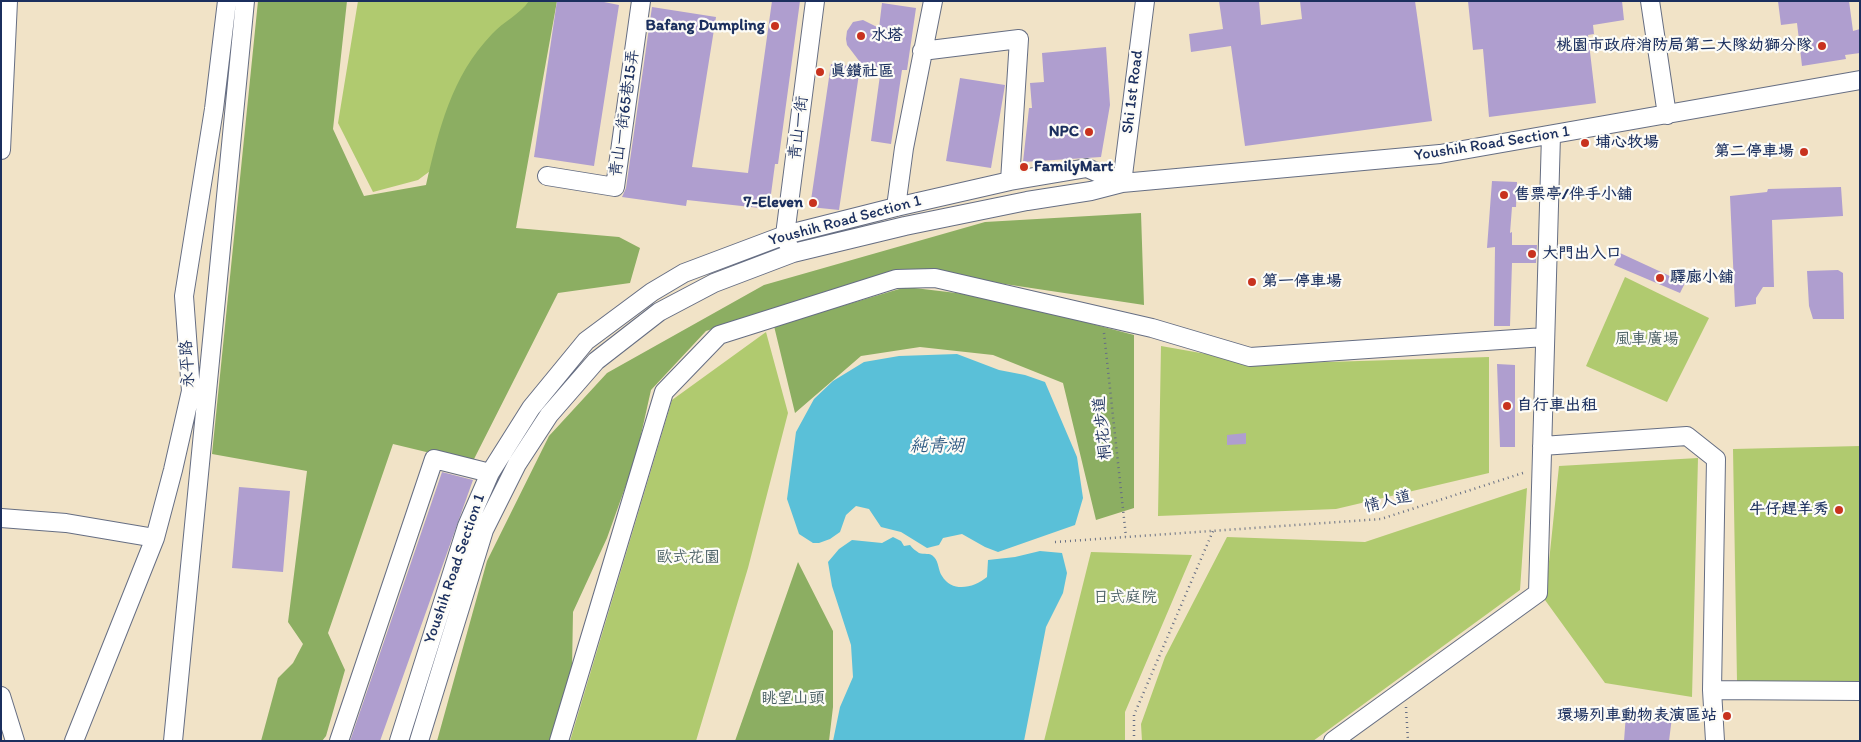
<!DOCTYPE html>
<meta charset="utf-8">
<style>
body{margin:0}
#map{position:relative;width:1861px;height:742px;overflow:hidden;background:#f1e3c7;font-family:Itim,sans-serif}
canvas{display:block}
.frame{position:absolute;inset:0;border:2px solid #1b2f5e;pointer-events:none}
</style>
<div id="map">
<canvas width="1861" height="742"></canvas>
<div class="frame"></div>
</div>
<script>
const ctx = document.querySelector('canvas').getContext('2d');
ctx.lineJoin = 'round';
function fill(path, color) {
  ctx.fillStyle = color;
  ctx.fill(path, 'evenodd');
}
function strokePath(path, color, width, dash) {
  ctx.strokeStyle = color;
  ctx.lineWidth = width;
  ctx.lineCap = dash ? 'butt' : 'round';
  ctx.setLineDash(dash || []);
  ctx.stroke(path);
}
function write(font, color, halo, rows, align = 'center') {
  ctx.font = font + ' Itim,"LXGW WenKai TC",sans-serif';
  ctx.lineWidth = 4.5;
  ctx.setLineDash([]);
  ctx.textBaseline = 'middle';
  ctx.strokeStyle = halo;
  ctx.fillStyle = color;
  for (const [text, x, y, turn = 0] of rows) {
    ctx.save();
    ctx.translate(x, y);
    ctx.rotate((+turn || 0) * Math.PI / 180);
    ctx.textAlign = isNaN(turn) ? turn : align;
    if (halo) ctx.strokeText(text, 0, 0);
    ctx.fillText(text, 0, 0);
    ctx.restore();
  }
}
const green = new Path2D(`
 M358,1H528L530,15L445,160L418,180L373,192L338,123Z
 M1625,277L1709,318L1667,402L1586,366Z
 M766,332L788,413L748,568L696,741H570L672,400Z
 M1161,346L1263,364L1489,357V473L1336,509L1158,516Z
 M1860,446V681H1737L1733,449Z
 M1698,458L1692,697L1605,683L1545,600L1559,466Z
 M1527,488L1520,590L1313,741H1142L1141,724L1165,657L1227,537L1365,542Z
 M1091,552L1192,555L1125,712V741H1044Z`);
const forest = new Path2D(`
 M258,1H347L333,129L364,196L426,185C439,129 451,77 492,34C503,22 520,14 529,1H557L516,228L619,237L640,248L630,283L558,293L472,463L393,444L328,633L345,670L326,736L322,741H261L278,678L293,663L303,644L288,622L307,471L212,454Z
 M1141,213L1144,305L905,269L706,331L651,390L636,457L607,538L573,612L572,669L557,741H437L487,561L549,436L607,373L764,285L985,222Z
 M906,287L990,297L1134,335V508L1096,520L1063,383L993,355L920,347L861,356L795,413L774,326Z
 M798,562L833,631V707L829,741H735Z`);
const water = new Path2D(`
 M957,354L999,370L1025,375L1045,382L1077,457L1083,498L1075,525L998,552L985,547L962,534L943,538L939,545L927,548L901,532L881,527L869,509L856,506L846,515L840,532L830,539L819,543H813L799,534L787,499L796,432L814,399L833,381L864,362L899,356Z
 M893,537L901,541L904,546L910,545C912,548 916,551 919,553C924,555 930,552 934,557C939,562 938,570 942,576C952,593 974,588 987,577L988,560L1015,557L1040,551L1062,553L1067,573L1063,593L1046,627L1024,741H833L840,707L853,677L851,645L832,586L828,562L839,549L852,540L882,543Z`);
const building = new Path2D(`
 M557,1H599L619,5L594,166L534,157Z
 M772,1H800L778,164H775L769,209L687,200L686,206L622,197L626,188L652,7L716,17L692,167L748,173Z
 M1219,1H1259L1261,25L1302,19L1300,1H1415L1432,121L1245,146L1231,46L1191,52L1189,34L1223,29Z
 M1468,1H1622L1624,20L1593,25L1594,34L1588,35L1596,103L1489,117L1483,49L1473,50Z
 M1778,1H1849L1853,31L1860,29V53L1845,55L1846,59L1802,66L1797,23L1781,25Z
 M882,3L916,8L907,70H902L891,144L871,141L881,68L863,66L847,45L846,39L847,31L853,22L863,20L879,28Z
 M1106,47L1110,105L1101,157L1023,162L1029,108H1032L1030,83L1044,82L1042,53Z
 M831,64L860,67L839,210L810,207Z
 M960,78L1005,85L991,168L946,161Z
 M1492,181L1517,182L1516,207H1512L1510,233L1512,232V245H1537L1536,263H1512L1510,326H1494L1495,247L1487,248Z
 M1841,187L1843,216L1772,220L1774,287H1763L1756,298V304L1735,307L1730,196L1767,192L1768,189Z
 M1620,253L1685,283L1680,293L1614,265Z
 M1838,270L1843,273L1844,319H1813L1809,306L1807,271Z
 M1497,364L1515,365V447H1500Z
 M1246,433V444L1227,445V435Z
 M442,472L473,480L380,741H350Z
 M239,487L290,491L283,572L232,568Z
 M1626,714L1672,717L1669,741H1624Z`);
const path = new Path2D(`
 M1104,333L1126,537
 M1055,542L1381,519L1526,472
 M1406,707L1408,741
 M1134,741V715L1213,531`);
const minor = new Path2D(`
 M1650,1L1667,115
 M922,51L1019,39L1010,181
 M1,150L8,1
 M547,176L615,187L641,1
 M1122,183L1145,1
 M896,207L904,148L933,1
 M788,244L785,235L815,1
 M1542,446L1687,436L1716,459L1712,690L1715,741
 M1,518L66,523L155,538
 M1712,690L1860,691
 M1,696L15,741
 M74,741L155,538L173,470L191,391L184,296L214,109L227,1
 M173,741L245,1
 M339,741L434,459L490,473
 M399,741L467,526L490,473L531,408L586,341L652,292L684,273L785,235L896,207L1010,181L1087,168L1122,183
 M419,741L484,530L517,464L549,415L596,361L659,312L714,283L793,253L905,226L1027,201L1091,191L1122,183L1440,154L1860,80
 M559,741L664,392L719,335L896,279L935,278L1152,328L1250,357L1545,337
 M1333,741L1538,593L1551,135`);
const markers = [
 [775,26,5,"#c8321e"],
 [861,36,5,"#c8321e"],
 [1822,46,5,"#c8321e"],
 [820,72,5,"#c8321e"],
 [1089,132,5,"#c8321e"],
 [1585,143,5,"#c8321e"],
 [1804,152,5,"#c8321e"],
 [1024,167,5,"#c8321e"],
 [1504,195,5,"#c8321e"],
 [813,203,5,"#c8321e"],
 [1532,254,5,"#c8321e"],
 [1660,278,5,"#c8321e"],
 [1252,282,5,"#c8321e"],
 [1507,406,5,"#c8321e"],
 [1839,510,5,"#c8321e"],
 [1727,716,5,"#c8321e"]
];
const poiNames = [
 ["Bafang Dumpling",765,26,"right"],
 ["水塔",871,36],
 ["桃園市政府消防局第二大隊幼獅分隊",1812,46,"right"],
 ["真鑚社區",830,72],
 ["NPC",1079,132,"right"],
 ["埔心牧場",1595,143],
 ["第二停車場",1794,152,"right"],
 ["FamilyMart",1034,167],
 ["售票亭/伴手小舖",1514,195],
 ["7-Eleven",803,203,"right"],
 ["大門出入口",1542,254],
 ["驛廊小舖",1670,278],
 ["第一停車場",1262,282],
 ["自行車出租",1517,406],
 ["牛仔趕羊秀",1829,510,"right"],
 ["環場列車動物表演區站",1717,716,"right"]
];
const streetNames = [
 ["Shi 1st Road",1133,92,-83],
 ["青山一街65巷15弄",625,113,-82],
 ["青山一街",799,128,-83],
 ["Youshih Road Section 1",1492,144,-9],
 ["Youshih Road Section 1",845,221,-15],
 ["永平路",188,364,-93],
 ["桐花步道",1103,428,-96],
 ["情人道",1388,502,-14],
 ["Youshih Road Section 1",455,569,-71]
];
const parkNames = [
 ["風車廣場",1647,340],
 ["歐式花園",688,558],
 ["日式庭院",1125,598],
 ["眺望山頭",793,699]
];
const waterNames = [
 ["純青湖",937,446]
];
fill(green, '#b0ca6f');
fill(forest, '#8cae62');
fill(water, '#5ac0d8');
fill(building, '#af9ecf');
strokePath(minor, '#666e83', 20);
strokePath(path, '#666e83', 2.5, [1, 4]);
strokePath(minor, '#fff', 18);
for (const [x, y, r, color] of markers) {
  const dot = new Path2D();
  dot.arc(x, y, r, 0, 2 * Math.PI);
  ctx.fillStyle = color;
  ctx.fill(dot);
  strokePath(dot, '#fdfcf7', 2);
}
write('bold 16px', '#1b2f5e', '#fdfcf7', poiNames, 'left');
write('16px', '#1b2f5e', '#fdfcf7', streetNames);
write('16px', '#485e63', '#fdfcf7', parkNames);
write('italic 18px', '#2e5a83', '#fdfcf7', waterNames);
</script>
